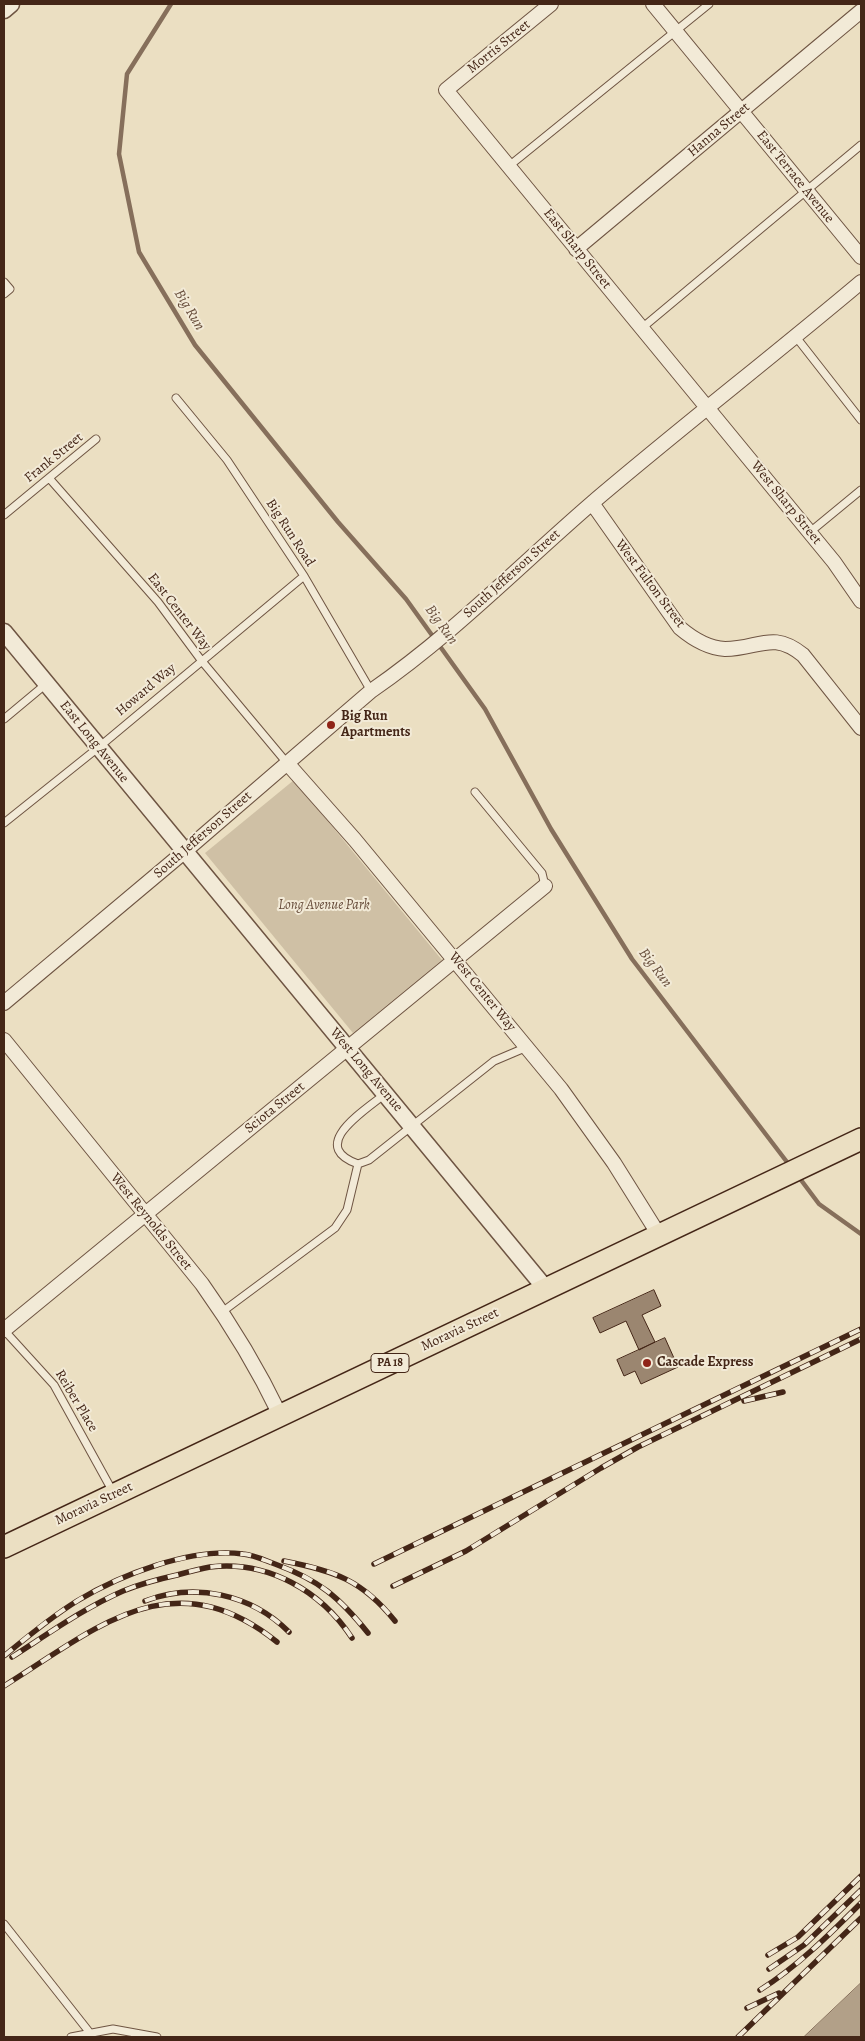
<!DOCTYPE html>
<style>
body{margin:0}
#map{position:relative;width:865px;height:2041px;overflow:hidden;background:#ebdfc2;font-family:Alegreya,serif}
canvas{display:block}
.frame{position:absolute;inset:0;border:5px solid #442617;pointer-events:none}
</style>
<div id="map">
<canvas width="865" height="2041"></canvas>
<div class="frame"></div>
</div>
<script>
const ctx = document.querySelector('canvas').getContext('2d');
ctx.lineJoin = 'round';
function fill(path, color) {
  ctx.fillStyle = color;
  ctx.fill(path, 'evenodd');
}
function strokePath(path, color, width, dash) {
  ctx.strokeStyle = color;
  ctx.lineWidth = width;
  ctx.lineCap = dash ? 'butt' : 'round';
  ctx.setLineDash(dash || []);
  ctx.stroke(path);
}
function write(font, color, halo, rows, align = 'center') {
  ctx.font = font + ' Alegreya,serif';
  ctx.lineWidth = 4;
  ctx.setLineDash([]);
  ctx.textBaseline = 'middle';
  ctx.strokeStyle = halo;
  ctx.fillStyle = color;
  for (const [text, x, y, turn = 0] of rows) {
    ctx.save();
    ctx.translate(x, y);
    ctx.rotate((+turn || 0) * Math.PI / 180);
    ctx.textAlign = isNaN(turn) ? turn : align;
    if (halo) ctx.strokeText(text, 0, 0);
    ctx.fillText(text, 0, 0);
    ctx.restore();
  }
}
const green = new Path2D(`
 M294,780L442,960L353,1033L205,853Z`);
const water = new Path2D(`
 M861,1983V2037H804Z`);
const stream = new Path2D(`
 M171,4L127,74L119,154L139,252L195,345L338,522L406,599L485,709L551,829L632,959L790,1166
 M798,1176L819,1204L861,1234`);
const building = new Path2D(`
 M654,1290L661,1306L642,1315L655,1342L639,1350L626,1321L600,1333L593,1318Z
 M665,1338L678,1367L641,1384L635,1371L624,1376L617,1360Z`);
const service = new Path2D(`
 M509,166L709,4
 M4,282L10,289L4,294
 M642,328L861,145
 M796,337L861,420
 M176,398L227,460L304,576L371,691
 M49,478L158,602L201,660L287,763
 M4,515L96,439
 M810,532L861,490
 M4,719L46,684
 M475,792L542,873L545,886
 M4,823L99,747L304,576
 M385,1094C364,1111 307,1146 358,1164L369,1160L494,1061L527,1047
 M222,1312L335,1228L347,1210L358,1164
 M4,1330L54,1385L113,1492
 M4,1924L90,2033
 M71,2037L113,2029L157,2037`);
const minor = new Path2D(`
 M551,4L446,90L834,562L861,601
 M653,4L861,257
 M576,249L861,11
 M592,503L680,628C693,639 707,648 725,649C759,649 772,630 803,655L861,728
 M287,763L355,840L561,1089L614,1163L659,1235
 M4,1003L184,852L371,691C451,636 519,566 592,503C680,428 772,357 861,282
 M4,1040L202,1284C232,1326 258,1369 280,1415
 M4,1330L545,886`);
const tertiary = new Path2D(`
 M4,10L11,4
 M4,632L546,1289`);
const primary = new Path2D(`
 M4,1547L861,1139`);
const rail = new Path2D(`
 M744,1401L783,1392
 M284,1561C335,1571 362,1580 395,1621
 M374,1564L861,1329
 M393,1586L466,1551L601,1468L638,1447L861,1339
 M145,1601C195,1582 251,1594 289,1632
 M4,1656C27,1637 51,1617 77,1601C120,1575 191,1547 243,1554C254,1555 264,1560 275,1564C319,1580 339,1597 368,1633
 M12,1657C48,1634 84,1608 123,1591C140,1584 159,1579 177,1575C188,1572 199,1569 210,1567C268,1560 321,1591 352,1638
 M4,1686C97,1628 172,1558 277,1642
 M768,1955L798,1937L861,1876
 M769,1969L804,1945L861,1890
 M760,1990C798,1966 829,1935 861,1903
 M747,2008L779,1993
 M738,2037L861,1918`);
const markers = [
 [331,725,5,"#8f2418"],
 [647,1363,5,"#8f2418"]
];
const shields = [
 [390,1363,38]
];
const shieldNames = [
 ["PA 18",390,1363]
];
const streetNames = [
 ["Morris Street",499,47,-39],
 ["Hanna Street",719,130,-40],
 ["East Terrace Avenue",795,177,51],
 ["East Sharp Street",577,249,51],
 ["Frank Street",54,458,-39],
 ["West Sharp Street",786,503,51],
 ["Big Run Road",290,533,57],
 ["South Jefferson Street",512,574,-42],
 ["West Fulton Street",650,584,53],
 ["East Center Way",179,612,52],
 ["Howard Way",146,690,-40],
 ["East Long Avenue",94,742,51],
 ["South Jefferson Street",203,835,-41],
 ["West Center Way",482,992,51],
 ["West Long Avenue",366,1070,50],
 ["Sciota Street",275,1108,-39],
 ["West Reynolds Street",151,1222,51],
 ["Moravia Street",460,1330,-25],
 ["Reiber Place",76,1401,59],
 ["Moravia Street",94,1504,-25]
];
const poiNames = [
 ["Big Run",341,717],
 ["Apartments",341,733],
 ["Cascade Express",657,1363]
];
const parkNames = [
 ["Long Avenue Park",324,906]
];
const waterNames = [
 ["Big Run",189,310,59],
 ["Big Run",441,625,54],
 ["Big Run",655,968,53]
];
fill(green, '#cfc0a5');
fill(water, '#b2a088');
strokePath(water, '#866f5b', 1);
strokePath(stream, '#866f5b', 4.5);
fill(building, '#9b8670');
strokePath(building, '#442617', 1);
strokePath(service, '#6e5442', 9);
strokePath(minor, '#6e5442', 16);
strokePath(tertiary, '#6e5442', 19);
strokePath(primary, '#442617', 24);
strokePath(service, '#f2ead7', 7);
strokePath(minor, '#f2ead7', 14);
strokePath(tertiary, '#f2ead7', 16);
strokePath(primary, '#ebdfc2', 21);
strokePath(rail, '#442617', 5.5);
strokePath(rail, '#f2ead7', 4, [11]);
for (const [x, y, r, color] of markers) {
  const dot = new Path2D();
  dot.arc(x, y, r, 0, 2 * Math.PI);
  ctx.fillStyle = color;
  ctx.fill(dot);
  strokePath(dot, '#f2ead7', 2);
}
for (const [x, y, w] of shields) {
  const box = new Path2D();
  box.roundRect(x - w / 2, y - 9.5, w, 19, 4);
  ctx.fillStyle = '#f2ead7';
  ctx.fill(box);
  strokePath(box, '#442617', 1);
}
write('bold 12px', '#442617', null, shieldNames);
write('14px', '#442617', '#f2ead7', streetNames);
write('bold 14px', '#442617', '#f2ead7', poiNames, 'left');
write('italic 14px', '#674c3a', '#f2ead7', parkNames);
write('italic 15px', '#654b39', '#f2ead7', waterNames);
</script>
